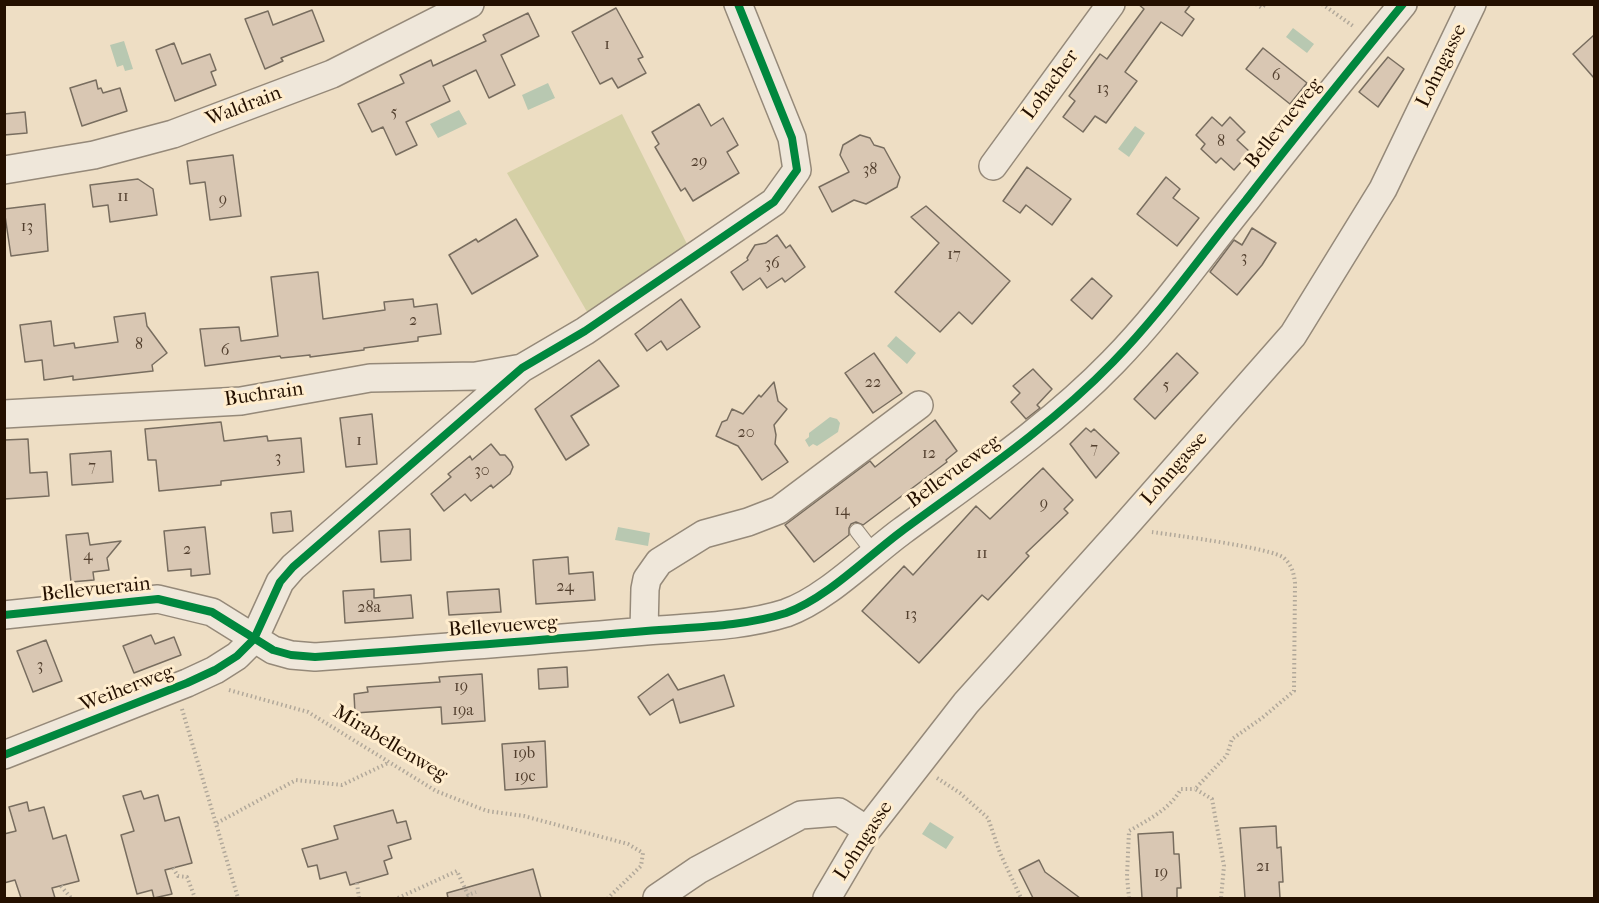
<!DOCTYPE html>
<style>
body{margin:0}
#map{position:relative;width:1599px;height:903px;overflow:hidden;background:#eedec4;font-family:"IM FELL French Canon",serif}
canvas{display:block}
.frame{position:absolute;inset:0;border:6px solid #241000;pointer-events:none}
</style>
<div id="map">
<canvas width="1599" height="903"></canvas>
<div class="frame"></div>
</div>
<script>
const ctx = document.querySelector('canvas').getContext('2d');
ctx.lineJoin = 'round';
function fill(path, color) {
  ctx.fillStyle = color;
  ctx.fill(path, 'evenodd');
}
function strokePath(path, color, width, dash) {
  ctx.strokeStyle = color;
  ctx.lineWidth = width;
  ctx.lineCap = dash ? 'butt' : 'round';
  ctx.setLineDash(dash || []);
  ctx.stroke(path);
}
function write(font, color, halo, rows, align = 'center') {
  ctx.font = font + ' "IM FELL French Canon",serif';
  ctx.lineWidth = 6;
  ctx.setLineDash([]);
  ctx.textBaseline = 'middle';
  ctx.strokeStyle = halo;
  ctx.fillStyle = color;
  for (const [text, x, y, turn = 0] of rows) {
    ctx.save();
    ctx.translate(x, y);
    ctx.rotate((+turn || 0) * Math.PI / 180);
    ctx.textAlign = isNaN(turn) ? turn : align;
    if (halo) ctx.strokeText(text, 0, 0);
    ctx.fillText(text, 0, 0);
    ctx.restore();
  }
}
const green = new Path2D(`
 M622,114L689,248L590,317L507,173Z`);
const water = new Path2D(`
 M1293,28L1314,44L1307,53L1286,37Z
 M124,41L133,69L125,71L123,65L117,67L110,45Z
 M548,83L555,98L528,110L522,95Z
 M459,110L467,124L438,138L430,124Z
 M1135,126L1145,133L1129,157L1118,149Z
 M896,336L916,353L907,364L887,346Z
 M830,417L837,419L840,423L838,432L817,446L813,444L809,447L805,440L809,437V433Z
 M618,527L650,533L648,546L615,540Z
 M930,822L954,837L946,849L922,834Z`);
const building = new Path2D(`
 M1138,4H1191L1185,12L1194,19L1182,36L1161,22L1125,72L1137,81L1106,123L1095,116L1083,132L1063,117L1075,101L1069,96L1100,54L1107,59L1144,9Z
 M616,8L643,57L638,59L646,73L618,88L612,78L600,84L572,32Z
 M312,10L324,41L281,58L283,61L265,69L245,19L268,11L273,25Z
 M528,13L539,36L501,55L515,85L489,98L476,70L443,86L450,101L406,122L417,145L396,155L383,127L372,132L358,104L404,83L400,75L431,60L433,66L486,41L483,35Z
 M1594,35V78L1573,54Z
 M174,43L182,64L210,54L216,70L211,72L216,85L175,101L156,50Z
 M1263,48L1307,83L1290,104L1246,69Z
 M1388,57L1404,69L1378,107L1359,92Z
 M96,80L98,89L101,88L103,93L120,88L127,111L82,126L70,88Z
 M699,104L711,126L723,118L738,145L727,152L739,173L693,201L685,188L681,191L655,147L659,144L652,132Z
 M25,112L27,133L4,135V114Z
 M1212,117L1222,126L1230,117L1245,132L1237,140L1250,152L1234,170L1221,158L1216,163L1201,149L1205,144L1196,135Z
 M860,135L870,138L874,145L884,148L900,177L897,187L866,204L854,200L832,212L819,187L849,172L840,155L843,145Z
 M233,155L241,216L210,220L205,182L190,184L187,161Z
 M1027,167L1071,199L1052,225L1026,205L1020,213L1003,201Z
 M1166,177L1180,189L1173,198L1199,218L1177,246L1137,214Z
 M138,179L153,189L157,215L110,222L108,205L93,207L90,185Z
 M45,204L48,251L11,256L4,209Z
 M926,206L1010,281L972,324L959,312L940,332L895,292L939,243L911,217Z
 M516,219L538,256L472,294L449,255L476,239L478,242Z
 M1252,228L1276,243L1262,265L1237,295L1210,272L1234,240L1242,245Z
 M777,235L786,248L790,245L805,267L785,282L782,278L767,288L760,278L743,290L731,272L748,260L747,258L755,245L766,243Z
 M318,272L323,319L385,310L384,302L413,299L414,307L437,304L441,334L418,337V341L364,348V350L310,357V355L281,358L280,356L205,366L200,329L239,327L241,341L278,336L271,277Z
 M1092,278L1112,296L1092,319L1071,300Z
 M681,299L700,327L667,350L661,341L647,351L635,334Z
 M145,313L147,326L167,353L152,365L153,371L73,380V376L44,380L42,360L25,362L20,325L51,321L54,346L74,343L75,348L118,342L114,317Z
 M874,353L902,393L873,413L845,373Z
 M1177,353L1198,373L1155,419L1134,399Z
 M599,360L619,386L571,416L589,445L566,460L535,409Z
 M1033,369L1052,389L1037,405L1040,408L1026,419L1011,402L1020,393L1013,386Z
 M774,382L778,401L787,409L774,425L776,435L775,444L788,462L762,480L738,446L716,436L722,422L727,420L732,409L743,414L759,395L761,397Z
 M372,414L377,464L346,467L340,418Z
 M935,420L957,451L946,460L947,462L863,525L856,522L851,524L849,528V535L814,562L785,525L870,461L875,467Z
 M221,422L224,441L267,436L268,441L301,438L304,472L221,481V485L159,491L156,460H148L145,429Z
 M1086,428L1091,432L1094,429L1119,453L1096,478L1070,444Z
 M28,439L30,473L47,472L49,496L4,499V440Z
 M491,444L500,455H505L511,462L513,467L510,474L493,488L491,485L471,501L465,494L444,511L431,494L451,477L448,474L470,456L472,460Z
 M111,451L113,482L72,485L70,454Z
 M1043,468L1073,500L1064,509L1068,513L1026,553L1029,556L988,600L982,595L919,663L862,611L904,566L913,575L976,506L990,519Z
 M291,511L293,531L273,533L271,513Z
 M205,527L210,574L191,576V569L168,571L164,531Z
 M410,529L411,560L381,562L379,531Z
 M88,533L90,545L121,541L107,558L109,570L93,572L94,580L71,582L66,535Z
 M568,557L569,574L593,572L595,600L536,604L533,560Z
 M374,589V598L411,595L413,618L345,623L343,591Z
 M499,589L501,612L449,615L447,592Z
 M151,635L155,644L174,637L181,655L134,673L123,646Z
 M46,640L62,681L33,692L17,651Z
 M567,667L568,687L539,689L538,669Z
 M482,674L485,721L442,724L441,707L355,713L354,694L368,692L367,687L440,682L439,677Z
 M668,674L678,690L724,675L734,706L680,723L673,699L650,715L638,697Z
 M545,741L547,787L505,790L502,744Z
 M141,791L144,799L158,795L165,821L179,817L192,863L165,870L172,894L154,898L152,890L137,894L121,835L134,831L123,796Z
 M27,802L29,811L44,807L53,839L66,835L79,881L52,888L55,898H21L15,880L4,883V834L16,831L9,807Z
 M393,810L397,823L406,821L411,839L388,846L392,858L384,861L388,874L350,885L346,872L320,879L317,865L308,867L302,849L338,839L334,826Z
 M1276,826L1277,848L1281,847L1283,882H1279L1280,898H1245L1240,828Z
 M1173,832L1174,854H1179L1181,888H1177V898H1142L1138,834Z
 M1039,860L1045,872L1080,898H1033L1019,870Z
 M533,869L541,898H448L447,893Z`);
const path = new Path2D(`
 M1256,4L1262,8L1265,4
 M1322,4L1353,26
 M1152,532C1173,535 1273,548 1284,558C1292,565 1294,574 1295,583L1294,691L1262,718L1232,739L1227,755L1195,789L1212,799L1224,866L1221,898
 M229,690L308,712L436,791L487,811L524,816L628,844L643,853L641,866L608,898
 M182,709L238,898
 M937,778L960,793L988,818L1000,853L1021,898
 M217,823L296,780L342,785L388,763
 M173,868L178,876L187,877L195,898
 M357,883L359,898
 M61,886L71,898
 M398,898L457,871L468,895L476,892
 M1129,898L1127,876L1129,831C1148,820 1170,809 1181,789H1195`);
const lane = new Path2D(`
 M857,531L874,553`);
const street = new Path2D(`
 M993,166L1111,4
 M4,170L94,155L173,134L332,74L470,4
 M4,414L241,401L370,378L476,376L522,368
 M4,615L158,599L212,612L273,650L291,655L315,657C425,649 535,641 646,631C692,627 742,627 786,613C826,599 868,556 902,531C974,478 1050,427 1113,362C1162,312 1202,254 1246,200C1297,134 1350,69 1403,4
 M644,631L645,589L647,579L659,562L704,534L748,522L779,510L919,405
 M4,755L187,683L215,670L237,656L254,639L280,582L293,567L522,368L585,331L774,202L797,170L792,138L738,4
 M657,898L698,870L801,815L839,812L867,830
 M827,898L867,830L966,703L1124,527L1293,335L1383,189L1472,4`);
const cycleway = new Path2D(`
 M4,615L158,599L212,612L273,650L291,655L315,657C425,649 535,641 646,631C692,627 742,627 786,613C826,599 868,556 902,531C974,478 1050,427 1113,362C1162,312 1202,254 1246,200C1297,134 1350,69 1403,4
 M4,755L187,683L215,670L237,656L254,639L280,582L293,567L522,368L585,331L774,202L797,170L792,138L738,4`);
const numberNames = [
 ["1",607,45],
 ["6",1276,76],
 ["13",1103,89],
 ["5",394,113],
 ["8",1221,142],
 ["29",699,162],
 ["38",870,170],
 ["11",123,197],
 ["9",223,200],
 ["13",27,227],
 ["17",954,255],
 ["3",1244,258],
 ["36",772,264],
 ["2",413,321],
 ["8",139,345],
 ["6",225,351],
 ["22",873,383],
 ["5",1166,386],
 ["20",746,433],
 ["1",359,441],
 ["7",1094,449],
 ["12",929,454],
 ["3",278,458],
 ["7",92,467],
 ["30",482,471],
 ["9",1044,504],
 ["14",842,511],
 ["2",187,550],
 ["11",982,554],
 ["4",88,556],
 ["24",565,587],
 ["28a",369,608],
 ["13",911,615],
 ["3",40,666],
 ["19",461,687],
 ["19a",463,711],
 ["19b",524,754],
 ["19c",525,777],
 ["21",1263,867],
 ["19",1161,873]
];
const streetNames = [
 ["Lohngasse",1442,66,-64],
 ["Lohacher",1051,85,-54],
 ["Waldrain",244,107,-21],
 ["Bellevueweg",1284,124,-51],
 ["Buchrain",264,395,-8],
 ["Lohngasse",1175,469,-49],
 ["Bellevueweg",954,472,-36],
 ["Bellevuerain",96,590,-6],
 ["Bellevueweg",503,627,-4],
 ["Weiherweg",127,689,-21],
 ["Mirabellenweg",390,744,31],
 ["Lohngasse",864,841,-57]
];
fill(green, '#d5d0a6');
fill(water, '#b8c8b1');
fill(building, '#d9c7b3');
strokePath(building, '#786d5f', 1.5);
strokePath(lane, '#958979', 16);
strokePath(street, '#958979', 30);
strokePath(path, '#b1a89a', 4, [1.5, 3]);
strokePath(lane, '#efe7da', 14);
strokePath(street, '#efe7da', 27);
strokePath(cycleway, '#00873e', 8);
write('16px', '#523f2e', null, numberNames);
write('20px', '#241000', '#ffedce', streetNames);
</script>
